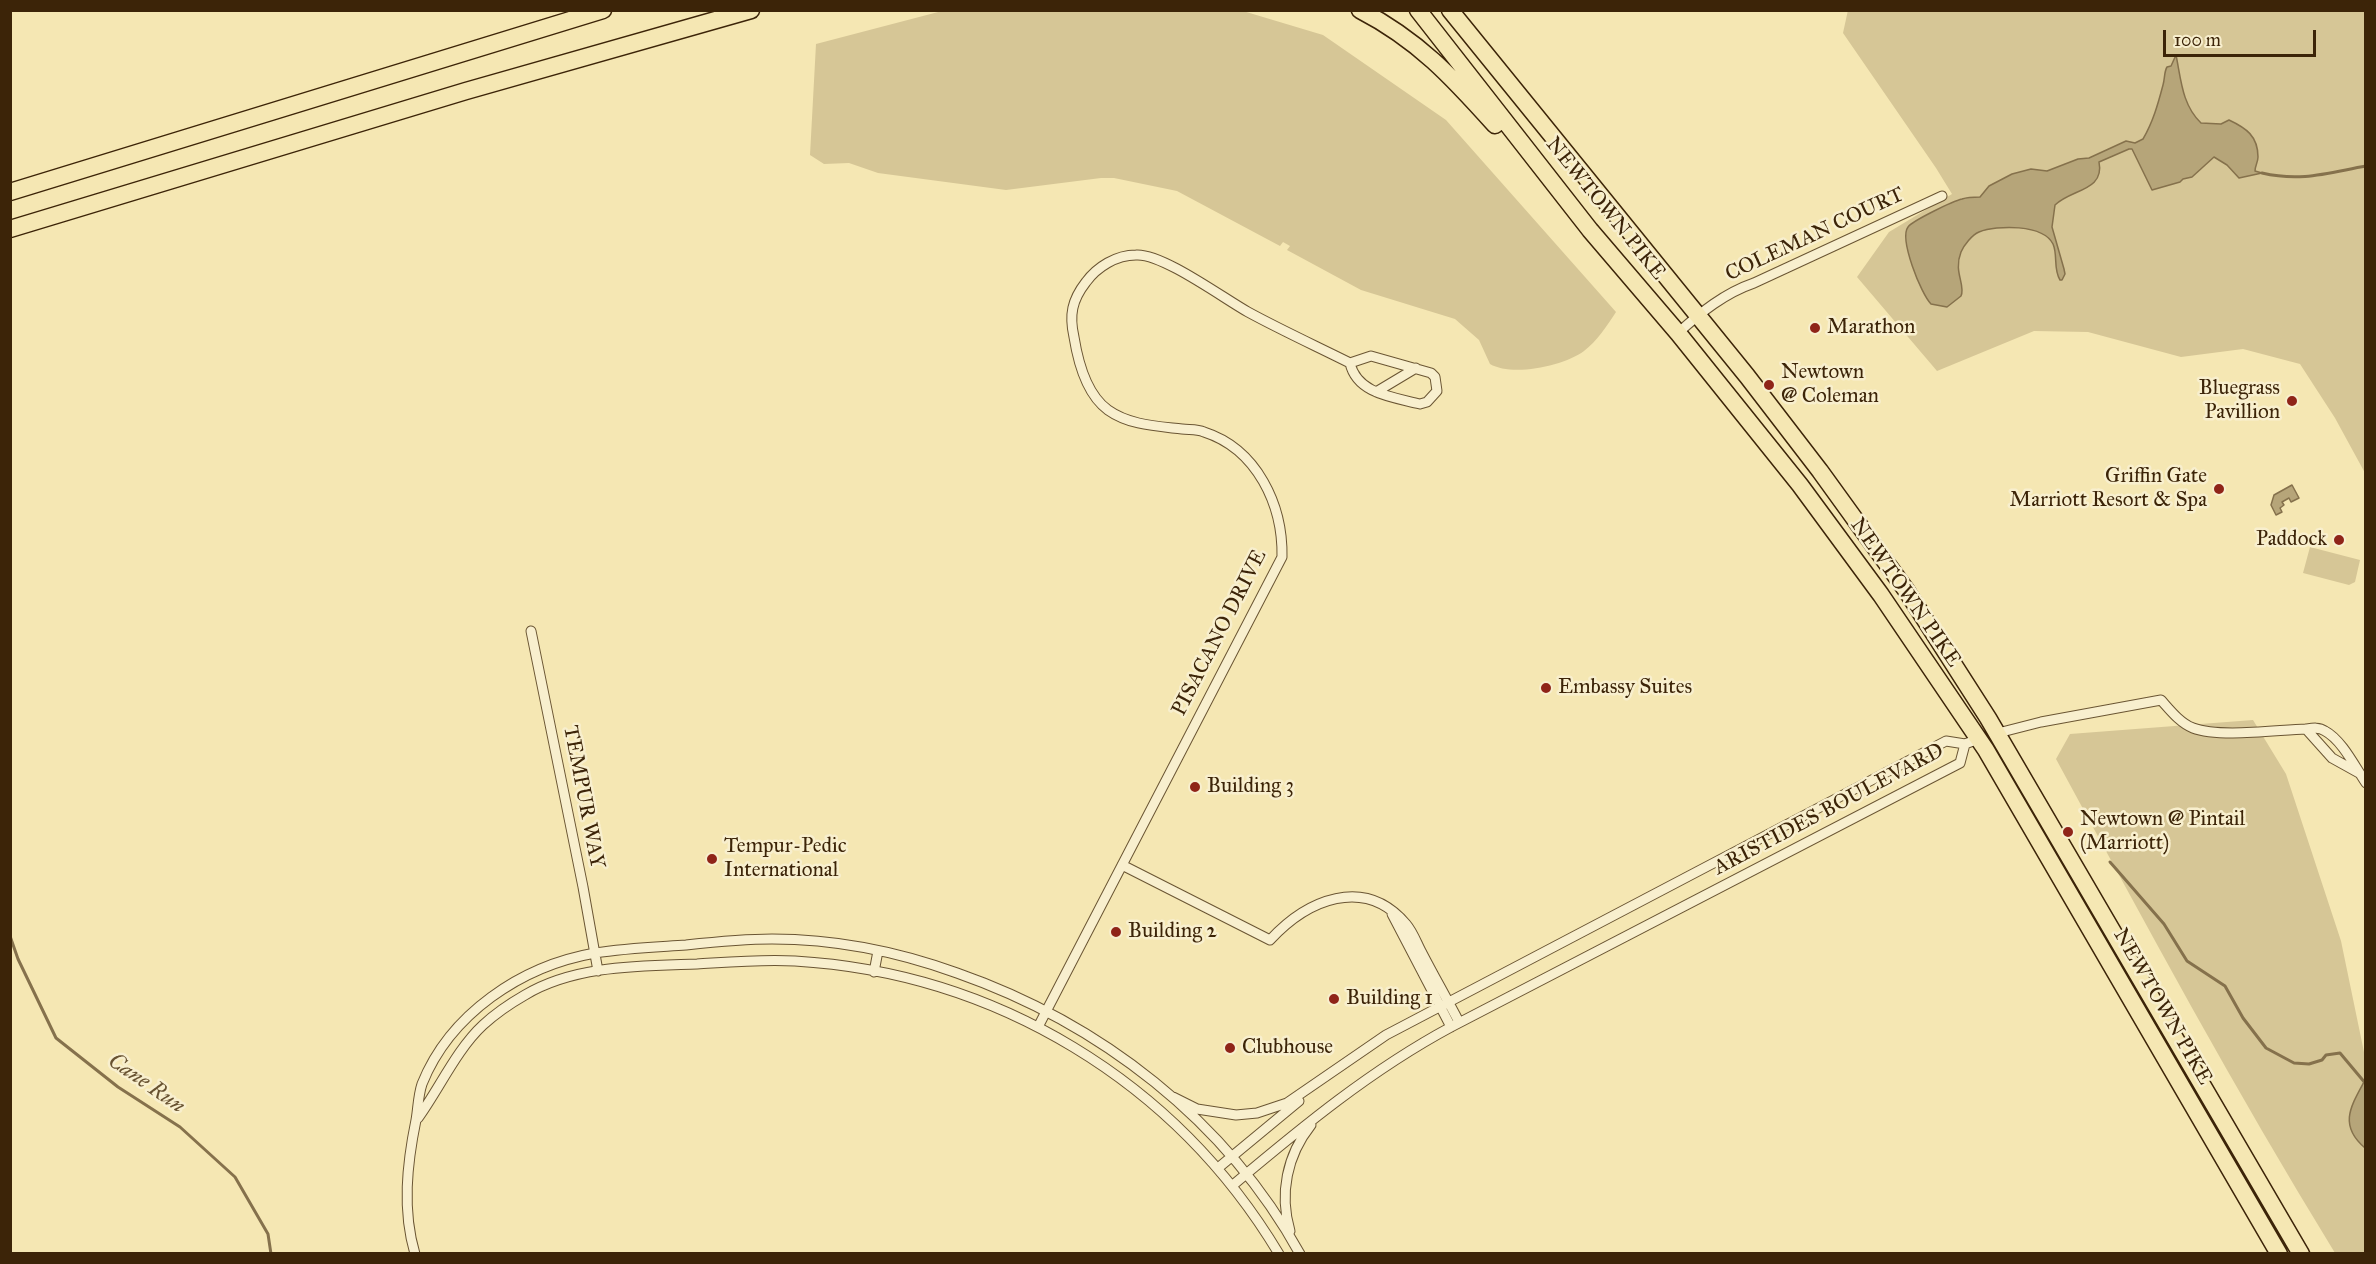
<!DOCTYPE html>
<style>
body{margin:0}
#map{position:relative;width:2376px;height:1264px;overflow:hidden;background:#f5e7b3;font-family:"IM FELL Great Primer",serif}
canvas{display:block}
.frame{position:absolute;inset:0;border:12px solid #3c2408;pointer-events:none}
.scale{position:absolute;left:2163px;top:30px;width:153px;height:27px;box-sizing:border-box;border:3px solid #3c2408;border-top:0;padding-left:8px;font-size:18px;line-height:21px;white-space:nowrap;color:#3c2408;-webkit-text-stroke:4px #f8efce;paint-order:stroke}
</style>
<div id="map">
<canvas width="2376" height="1264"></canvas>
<div class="frame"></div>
<div class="scale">100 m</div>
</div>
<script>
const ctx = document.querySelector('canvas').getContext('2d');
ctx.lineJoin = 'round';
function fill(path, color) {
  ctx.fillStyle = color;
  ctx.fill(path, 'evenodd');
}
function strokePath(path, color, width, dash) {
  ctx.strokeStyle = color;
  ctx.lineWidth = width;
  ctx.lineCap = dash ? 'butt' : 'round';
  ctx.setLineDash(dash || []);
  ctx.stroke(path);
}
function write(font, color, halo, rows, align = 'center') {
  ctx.font = font + ' "IM FELL Great Primer",serif';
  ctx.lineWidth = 5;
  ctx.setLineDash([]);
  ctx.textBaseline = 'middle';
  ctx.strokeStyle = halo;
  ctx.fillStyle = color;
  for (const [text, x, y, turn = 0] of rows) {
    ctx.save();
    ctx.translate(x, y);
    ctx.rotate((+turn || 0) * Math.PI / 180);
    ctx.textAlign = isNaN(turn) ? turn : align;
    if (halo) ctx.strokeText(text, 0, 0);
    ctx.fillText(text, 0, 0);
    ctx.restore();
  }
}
const green = new Path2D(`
 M1848,10L2365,11V473L2335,418L2300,364L2243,349L2181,357L2088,332L2034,331L1937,371L1857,277L1889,232L1952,194L1936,168L1843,33Z
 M942,11H1243L1323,35L1446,120L1616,312C1607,326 1597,341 1584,351C1564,366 1512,377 1490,364L1479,340L1455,319L1361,290L1287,250L1290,246L1283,242L1280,246L1177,191L1114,178H1101L1006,190L878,173L849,163L824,164L810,155L816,44Z
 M2310,547L2360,560L2355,582L2349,585L2303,573Z
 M2253,720L2286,774L2341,941L2365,1057V1253H2335C2236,1092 2146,925 2056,759L2070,734Z`);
const water = new Path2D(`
 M2176,55C2181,79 2182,105 2201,123L2221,124L2229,120C2246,128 2258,136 2258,157C2258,162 2255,166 2255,171L2262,173L2239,178L2227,165L2214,157L2192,177L2183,179L2180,182L2152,190L2132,149H2129L2099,162C2105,191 2071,189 2055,205L2052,227L2064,269L2065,274L2062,280H2060C2053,269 2058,255 2053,244C2043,224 1997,225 1979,232C1972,235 1964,245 1961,252C1953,272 1966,285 1961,296L1947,307L1931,304C1921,294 1899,239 1908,227C1912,221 1953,201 1962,199C1968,197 1974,197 1980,197L1989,186L2012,174L2031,169L2047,171L2078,159L2089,158L2126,141L2135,143L2143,139C2153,122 2158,104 2163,85C2165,78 2164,72 2167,67L2171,66Z
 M2292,485L2299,498L2291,502L2289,498L2282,502L2284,505L2280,508L2282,512L2276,515L2271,505L2274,495Z
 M2365,1080V1148C2338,1125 2351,1106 2365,1080Z`);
const stream = new Path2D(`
 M2262,173C2301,182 2327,173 2366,166
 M2110,862L2164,924L2187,961L2225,986L2243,1018L2266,1048L2294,1063L2309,1064L2322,1060L2326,1055L2340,1053L2366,1084
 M10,936L18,959L56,1038L118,1087L180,1127L235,1177L268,1234L271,1254`);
const street = new Path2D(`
 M1678,333C1701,312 1725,293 1754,283L1942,196
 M1371,356L1431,373L1435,377L1437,391L1427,402L1420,404C1393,397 1357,394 1350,363Z
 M1376,392L1416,368
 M531,631L583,887L598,971
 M1994,734L2041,722L2161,700C2170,710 2180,723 2193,728C2219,738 2276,730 2306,729
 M2359,773L2332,758L2306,729C2313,728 2319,727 2325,731C2342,740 2355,767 2366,783
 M1122,865L1270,940C1307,900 1364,875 1406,924C1413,932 1417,944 1422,953C1434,976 1447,999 1459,1022
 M1392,914L1451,1027
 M874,972L878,951
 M1038,1027L1282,557C1283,505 1257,449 1204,432C1197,429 1189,430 1182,429C1156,426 1129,425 1108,410C1086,394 1078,362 1074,337C1069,315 1072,300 1086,282C1097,267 1116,255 1136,255C1162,253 1223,298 1248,312C1281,330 1316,346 1350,363
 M1173,1097L1197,1109L1236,1115L1257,1113L1287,1103L1386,1035L1946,741L1965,744L1981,738
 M418,1118C439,1089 457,1049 483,1025C495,1014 511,1003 525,995C575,965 640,966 697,964C729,962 762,959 795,961C996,973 1175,1081 1279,1254
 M1218,1168L1299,1101
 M1233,1185C1302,1127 1371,1070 1451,1027L1960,763L1965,744
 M1290,1231C1279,1194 1287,1155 1311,1125
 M415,1254C402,1210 407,1164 416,1120C418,1109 418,1096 422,1084C450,1014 521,966 595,953C625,948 656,947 686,945C714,942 743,939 772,939C834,939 899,952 957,973C1100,1023 1226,1120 1300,1254`);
const highway = new Path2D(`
 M1360,10C1418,40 1452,77 1495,125
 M1418,10L1590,230L1678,333L1800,485L1881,595L1986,750L2279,1254
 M1450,10L1747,376L1820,471L1906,590L1988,718L2301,1254
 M10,192L603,10
 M10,229L466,91L751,10`);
const markers = [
 [1815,328,6,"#8f2418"],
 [1769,385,6,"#8f2418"],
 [2292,401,6,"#8f2418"],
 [2219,489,6,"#8f2418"],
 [2339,540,6,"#8f2418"],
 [1546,688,6,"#8f2418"],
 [1195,787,6,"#8f2418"],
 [2068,832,6,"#8f2418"],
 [712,859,6,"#8f2418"],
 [1116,932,6,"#8f2418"],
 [1334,999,6,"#8f2418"],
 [1230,1048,6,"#8f2418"]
];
const streetNames = [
 ["NEWTOWN PIKE",1605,209,51],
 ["COLEMAN COURT",1815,235,-25],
 ["NEWTOWN PIKE",1905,593,55],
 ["PISACANO DRIVE",1220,633,-63],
 ["TEMPUR WAY",583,797,79],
 ["ARISTIDES BOULEVARD",1829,810,-28],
 ["NEWTOWN PIKE",2162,1007,60]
];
const poiNames = [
 ["Marathon",1827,328],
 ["Newtown",1781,373],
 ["@ Coleman",1781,397],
 ["Bluegrass",2280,389,"right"],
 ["Pavillion",2280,413,"right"],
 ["Griffin Gate",2207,477,"right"],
 ["Marriott Resort & Spa",2207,501,"right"],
 ["Paddock",2327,540,"right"],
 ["Embassy Suites",1558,688],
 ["Building 3",1207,787],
 ["Newtown @ Pintail",2080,820],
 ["(Marriott)",2080,844],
 ["Tempur-Pedic",724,847],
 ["International",724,871],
 ["Building 2",1128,932],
 ["Building 1",1346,999],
 ["Clubhouse",1242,1048]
];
const waterNames = [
 ["Cane Run",146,1084,35]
];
fill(green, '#d6c696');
fill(water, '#b6a579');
strokePath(water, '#85714c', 1.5);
strokePath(stream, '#85714c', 3);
strokePath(street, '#6a5533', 11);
strokePath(highway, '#3c2408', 19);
strokePath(street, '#f8efce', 9);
strokePath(highway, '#f5e7b3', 16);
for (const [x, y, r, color] of markers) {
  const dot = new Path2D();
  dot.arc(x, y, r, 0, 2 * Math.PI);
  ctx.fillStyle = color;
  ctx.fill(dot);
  strokePath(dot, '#f8efce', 2);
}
write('21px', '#3c2408', '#f8efce', streetNames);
write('21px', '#3c2408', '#f8efce', poiNames, 'left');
write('italic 22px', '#675130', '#f8efce', waterNames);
</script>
